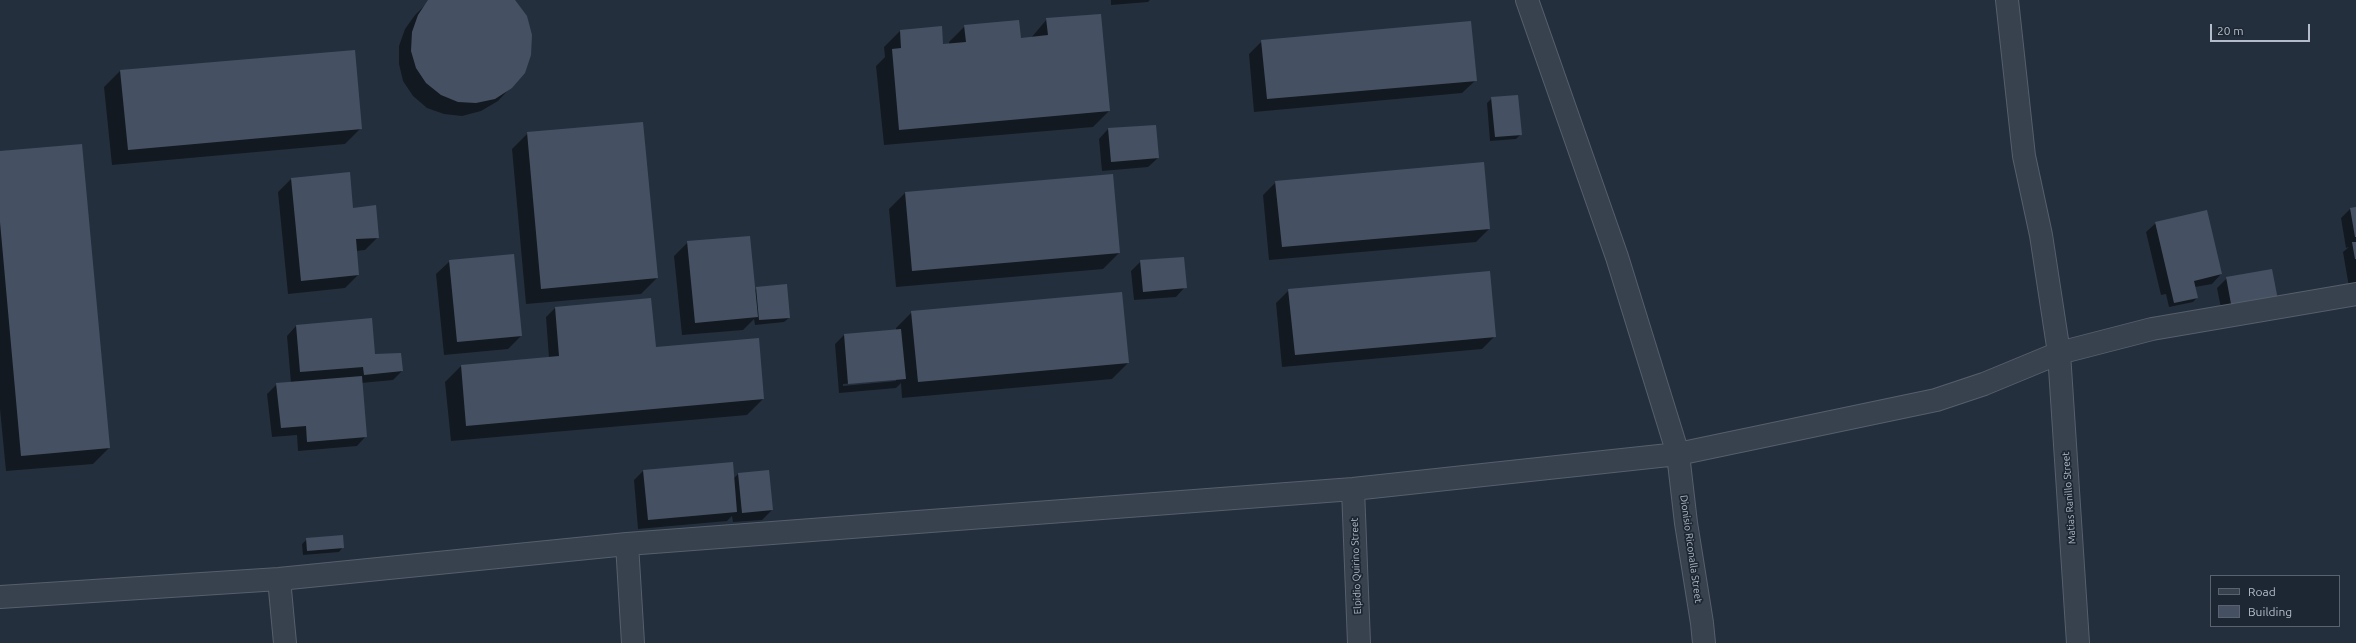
<!DOCTYPE html>
<style>
body{margin:0}
#map{position:relative;width:2356px;height:643px;overflow:hidden;background:#242f3e;font-family:Ubuntu,sans-serif}
canvas{display:block}
.legend{position:absolute;left:2210px;top:575px;width:130px;height:52px;box-sizing:border-box;background:#1d2633;border:1px solid #59626f;margin:0;padding:5px 7px;list-style:none;font-size:12px;color:#b4bcc9}
.legend li{display:flex;align-items:center;gap:8px;height:20px}
.legend b{width:20px;border:1px solid #59626f}
.scale{position:absolute;left:2210px;top:24px;width:100px;height:18px;box-sizing:border-box;border:2px solid #b4bcc9;border-top:0;padding-left:5px;font-size:12px;line-height:14px;white-space:nowrap;color:#b4bcc9;-webkit-text-stroke:3px #1d2633;paint-order:stroke}
</style>
<div id="map">
<canvas width="2356" height="643"></canvas>
<ul class="legend">
<li><b style="height:5px;background:#38414e"></b>Road</li>
<li><b style="height:11px;background:#455162"></b>Building</li>
</ul>
<div class="scale">20 m</div>
</div>
<script>
const ctx = document.querySelector('canvas').getContext('2d');
ctx.lineJoin = 'round';
function fill(path, color) {
  ctx.fillStyle = color;
  ctx.fill(path, 'evenodd');
}
function strokePath(path, color, width, dash) {
  ctx.strokeStyle = color;
  ctx.lineWidth = width;
  ctx.lineCap = dash ? 'butt' : 'round';
  ctx.setLineDash(dash || []);
  ctx.stroke(path);
}
function write(font, color, halo, rows, align = 'center') {
  ctx.font = font + ' Ubuntu,sans-serif';
  ctx.lineWidth = 3.5;
  ctx.setLineDash([]);
  ctx.textBaseline = 'middle';
  ctx.strokeStyle = halo;
  ctx.fillStyle = color;
  for (const [text, x, y, turn = 0] of rows) {
    ctx.save();
    ctx.translate(x, y);
    ctx.rotate((+turn || 0) * Math.PI / 180);
    ctx.textAlign = isNaN(turn) ? turn : align;
    if (halo) ctx.strokeText(text, 0, 0);
    ctx.fillText(text, 0, 0);
    ctx.restore();
  }
}
const shadow = new Path2D(`
 M430,0H513L511,87L498,101L481,111L462,116L444,114L427,108L413,96L403,81L399,64V46L405,29L415,15Z
 M1111,0H1150L1148,2L1111,5Z
 M1047,19L1109,111L1093,127L884,145L876,66L885,57L884,47L900,31L942,45H949V42L965,26L1020,39L1031,38Z
 M1262,41L1476,80L1462,93L1254,112L1249,54Z
 M120,71L361,128L345,144L112,165L104,87Z
 M1492,98L1521,134L1516,139L1490,141L1487,103Z
 M1108,129L1158,158L1148,167L1102,171L1099,139Z
 M528,133L657,278L641,294L526,304L512,149Z
 M0,152L109,448L93,464L6,471L0,409Z
 M1112,175L1119,253L1103,269L896,287L889,209L905,193Z
 M291,179L352,209L378,237L365,250L356,251L358,275L345,288L288,294L278,192Z
 M1276,182L1489,229L1476,242L1269,260L1263,195Z
 M2356,208V286L2349,287L2343,252L2349,247L2346,248L2341,218L2350,209Z
 M2156,223L2221,274L2212,284L2195,287L2197,298L2193,302L2169,307L2166,294L2161,295L2146,232Z
 M688,242L754,291L757,288L789,318L784,322L755,325L754,319L743,330L682,335L674,256Z
 M450,261L521,336L508,349L444,355L436,274Z
 M1141,261L1185,287L1176,297L1134,300L1131,271Z
 M2272,270L2223,318L2217,288L2227,278Z
 M1289,290L1495,336L1482,349L1282,367L1276,303Z
 M555,308L763,399L747,415L451,441L445,382L461,366L549,358L546,317Z
 M912,312L1128,363L1112,379L902,398L901,383L896,388L839,393L835,344L844,335L896,330V328ZM896,379V381L843,386V384Z
 M371,319L374,356L402,371L393,380L361,383L366,436L357,446L298,451L297,435L272,437L267,394L277,384L291,383L287,336L296,326Z
 M643,471L733,479L738,474L772,510L762,520L733,522L732,516L727,521L638,529L634,480Z
 M307,539L343,547L339,552L303,555L302,544Z`);
const building = new Path2D(`
 M428,0H515L527,16L532,35L531,55L525,73L512,88L495,99L476,103L458,102L441,95L426,83L416,68L411,51L412,32L418,15Z
 M1101,14L1110,111L899,130L892,49L901,48L900,30L942,26L943,44L966,42L964,25L1019,20L1021,38L1048,35L1046,18Z
 M1471,21L1477,81L1267,99L1261,40Z
 M355,50L362,129L128,150L120,70Z
 M1518,95L1522,135L1495,137L1491,97Z
 M643,122L658,278L541,289L527,132Z
 M1156,125L1159,158L1111,162L1108,128Z
 M82,144L110,448L21,456L0,222V151Z
 M1484,162L1490,229L1282,247L1275,181Z
 M350,172L353,208L376,205L379,238L356,239L359,275L301,281L291,178Z
 M1113,174L1120,253L912,271L905,192Z
 M2356,207V237H2355L2350,208Z
 M2207,210L2222,274L2194,281L2198,298L2174,303L2155,222Z
 M750,236L758,317L695,323L687,241Z
 M2352,242H2356V259H2355Z
 M514,254L522,336L457,342L449,260Z
 M1184,257L1187,288L1143,292L1140,260Z
 M2272,269L2278,300L2232,309L2226,277Z
 M1490,271L1496,337L1295,355L1288,289Z
 M787,284L790,318L759,320L756,287Z
 M1122,292L1129,363L918,382L911,311Z
 M651,298L656,347L759,338L764,399L466,426L461,365L559,356L555,307Z
 M372,318L375,354L401,353L403,371L364,375L363,367L300,372L296,325Z
 M901,329L906,379L848,384L844,334Z
 M362,376L367,437L307,442L306,426L281,428L276,383Z
 M733,462L737,512L648,520L643,470Z
 M769,470L773,510L742,513L738,473Z
 M343,535L344,548L307,551L306,538Z`);
const minor = new Path2D(`
 M1527,0L1617,257L1678,454L1686,523L1702,623L1704,643
 M2007,0L2024,156L2041,235L2059,353L2078,643
 M1353,489L1359,643
 M627,544L633,643
 M279,579L285,643
 M0,597L279,579L627,544L1353,489L1678,454L1936,400L1984,384L2059,353L2152,329L2356,294`);
const streetNames = [
 ["Matias Ranillo Street",2069,498,-94],
 ["Dionisio Riconalla Street",1691,549,82],
 ["Elpidio Quirino Street",1356,566,-92]
];
fill(shadow, '#0007');
fill(building, '#455162');
strokePath(minor, '#565f6c', 24);
strokePath(minor, '#38414e', 22);
write('10px', '#b4bcc9', '#1d2633', streetNames);
</script>
